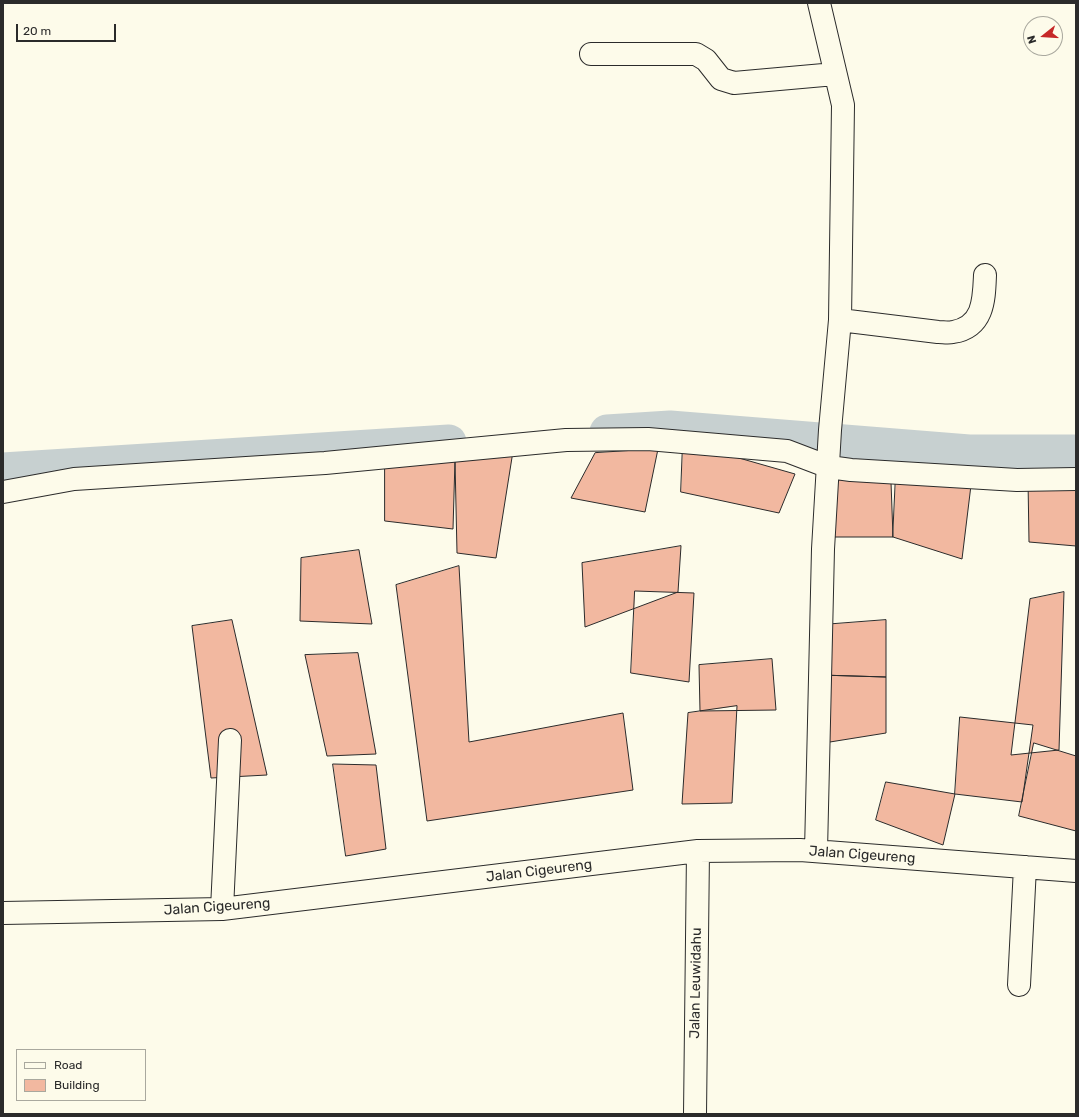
<!DOCTYPE html>
<style>
body{margin:0}
#map{position:relative;width:1079px;height:1117px;overflow:hidden;background:#fdfbea;font-family:Rubik,sans-serif}
canvas{display:block}
.frame{position:absolute;inset:0;border:4px solid #2b2b2b;pointer-events:none}
.legend{position:absolute;left:16px;top:1049px;width:130px;height:52px;box-sizing:border-box;background:#fdfbea;border:1px solid #a9a89e;margin:0;padding:5px 7px;list-style:none;font-size:12px;color:#2b2b2b}
.legend li{display:flex;align-items:center;gap:8px;height:20px}
.legend b{width:20px;border:1px solid #a9a89e}
.north{position:absolute;left:1023px;top:16px;width:40px;height:40px;box-sizing:border-box;background:#fdfbea;border:1px solid #a9a89e;border-radius:50%;rotate:253deg;font-size:11px;font-weight:700;line-height:16px;text-align:center;color:#2b2b2b}
.north::after{content:'';display:block;margin:auto;width:14px;height:18px;background:#c62828;clip-path:polygon(50% 0,100% 100%,50% 72%,0 100%)}
.scale{position:absolute;left:16px;top:24px;width:100px;height:18px;box-sizing:border-box;border:2px solid #2b2b2b;border-top:0;padding-left:5px;font-size:12px;line-height:14px;white-space:nowrap;color:#2b2b2b;-webkit-text-stroke:3px #fdfbea;paint-order:stroke}
</style>
<div id="map">
<canvas width="1079" height="1117"></canvas>
<div class="frame"></div>
<ul class="legend">
<li><b style="height:5px;background:#fdfbea"></b>Road</li>
<li><b style="height:11px;background:#f2b8a0"></b>Building</li>
</ul>
<div class="north">N</div>
<div class="scale">20 m</div>
</div>
<script>
const ctx = document.querySelector('canvas').getContext('2d');
ctx.lineJoin = 'round';
function strokePath(path, color, width, dash) {
  ctx.strokeStyle = color;
  ctx.lineWidth = width;
  ctx.lineCap = dash ? 'butt' : 'round';
  ctx.setLineDash(dash || []);
  ctx.stroke(path);
}
function fill(path, color) {
  ctx.fillStyle = color;
  ctx.fill(path, 'evenodd');
}
function write(font, color, halo, rows, align = 'center') {
  ctx.font = font + ' Rubik,sans-serif';
  ctx.lineWidth = 3;
  ctx.setLineDash([]);
  ctx.textBaseline = 'middle';
  ctx.strokeStyle = halo;
  ctx.fillStyle = color;
  for (const [text, x, y, turn = 0] of rows) {
    ctx.save();
    ctx.translate(x, y);
    ctx.rotate((+turn || 0) * Math.PI / 180);
    ctx.textAlign = isNaN(turn) ? turn : align;
    if (halo) ctx.strokeText(text, 0, 0);
    ctx.fillText(text, 0, 0);
    ctx.restore();
  }
}
const canal = new Path2D(`
 M607,432L670,428L969,452H1076
 M3,470L449,442`);
const building = new Path2D(`
 M683,442L795,474L779,513L681,492Z
 M514,445L496,558L457,553L455,460Z
 M658,449L645,512L571,498L595,453Z
 M385,457L455,460L453,529L385,521Z
 M829,467L891,482L893,537H824Z
 M896,473L972,477L962,559L893,537Z
 M1076,479V546L1029,542L1028,480Z
 M681,546L678,592L585,627L582,563Z
 M359,550L372,624L300,621L301,558Z
 M459,566L469,742L623,713L633,790L427,821L396,585Z
 M635,591L694,593L689,682L631,673Z
 M1064,592L1059,750L1011,755L1030,599Z
 M232,620L267,775L211,778L192,626Z
 M886,620V677L820,675L821,625Z
 M358,653L376,754L327,756L305,655Z
 M772,659L776,710L700,711L699,665Z
 M820,675L886,677V733L830,742Z
 M737,706L732,803L682,804L688,713Z
 M960,717L1033,725L1022,802L955,794Z
 M1034,743L1076,756V831L1019,816Z
 M333,764L376,765L386,849L346,856Z
 M886,782L955,794L943,845L876,820Z`);
const minor = new Path2D(`
 M591,54H696L706,60L721,79L734,83L835,74
 M840,320L938,332C943,332 948,333 953,332C984,327 984,299 985,275
 M3,492L74,479L325,463L566,440L648,439L787,451L829,467L851,470L1017,480L1076,479
 M816,851L823,549L830,430L840,320L843,105L819,3
 M222,909L230,740
 M3,913L222,909L698,851L800,850L1076,871
 M1019,985L1025,867
 M695,1114L698,851`);
const streetNames = [
 ["Jalan Cigeureng",862,855,4],
 ["Jalan Cigeureng",539,871,-7],
 ["Jalan Cigeureng",217,907,-4],
 ["Jalan Leuwidahu",696,983,-89]
];
strokePath(canal, '#c7d0d0', 35);
fill(building, '#f2b8a0');
strokePath(building, '#2b2b2b', 1);
strokePath(minor, '#2b2b2b', 24);
strokePath(minor, '#fdfbea', 22);
write('14px', '#2b2b2b', '#fdfbea', streetNames);
</script>
